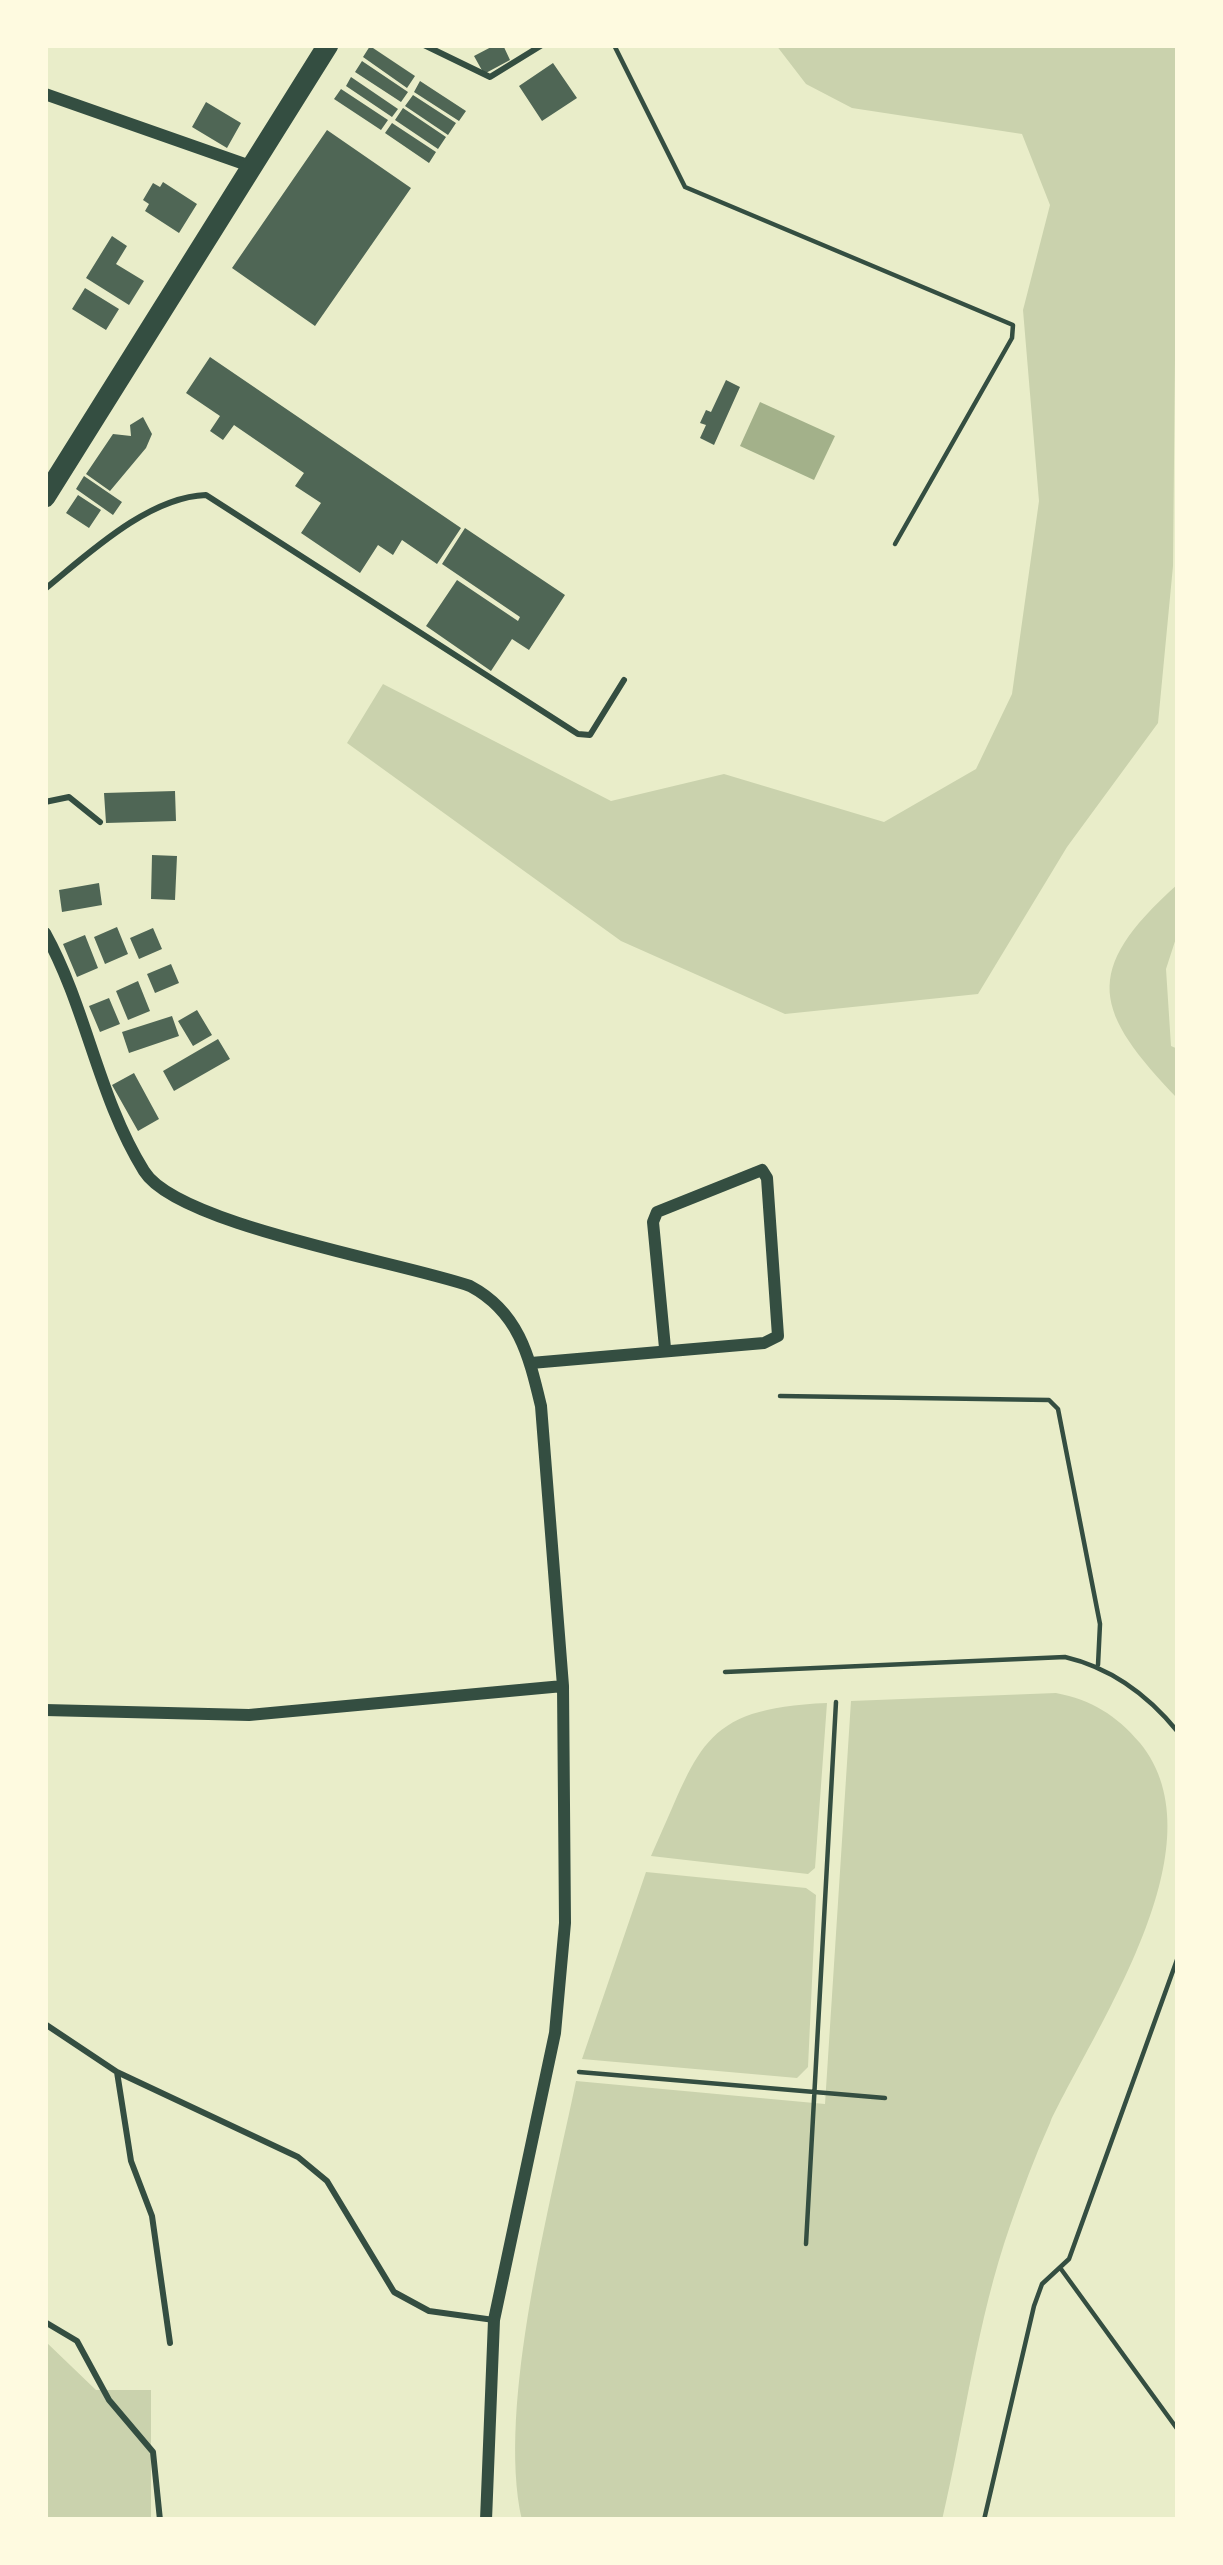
<!DOCTYPE html>
<style>
body{margin:0}
#map{position:relative;width:1223px;height:2565px;overflow:hidden;background:#e9edc9;font-family:Montserrat,sans-serif}
canvas{display:block}
.frame{position:absolute;inset:0;border:48px solid #fefae0;pointer-events:none}
</style>
<div id="map">
<canvas width="1223" height="2565"></canvas>
<div class="frame"></div>
</div>
<script>
const ctx = document.querySelector('canvas').getContext('2d');
ctx.lineJoin = 'round';
function fill(path, color) {
  ctx.fillStyle = color;
  ctx.fill(path, 'evenodd');
}
function strokePath(path, color, width, dash) {
  ctx.strokeStyle = color;
  ctx.lineWidth = width;
  ctx.lineCap = dash ? 'butt' : 'round';
  ctx.setLineDash(dash || []);
  ctx.stroke(path);
}
const green = new Path2D(`
 M776,45H1178L1173,566L1158,723L1067,847L978,994L785,1014L621,941L347,743L383,684L611,801L724,774L884,822L976,769L1012,694L1039,501L1023,310L1050,205L1022,134L852,108L806,84Z
 M1178,884V932L1166,969L1171,1046L1178,1049V1099C1095,1012 1079,972 1178,884Z
 M1056,1693C1092,1700 1116,1715 1140,1743C1223,1845 1096,2025 1050,2123C1035,2156 1022,2191 1010,2226C977,2320 965,2423 942,2520H522C496,2406 552,2198 576,2081L825,2104L851,1701Z
 M827,1703L815,1868L808,1874L651,1856C700,1750 698,1708 827,1703Z
 M646,1872L806,1888L816,1895L808,2067L797,2078L582,2059Z
 M45,2341L96,2390H151V2520H45Z`);
const water = new Path2D(`
 M760,402L835,436L814,480L740,446Z`);
const building = new Path2D(`
 M495,45H503L510,60L484,74L474,56Z
 M370,46L415,76L407,88L363,57Z
 M362,61L408,92L401,102L355,72Z
 M553,63L577,98L542,121L519,86Z
 M351,77L398,109L392,117L346,86Z
 M420,81L466,111L459,121L414,92Z
 M341,89L388,120L381,130L334,99Z
 M413,95L456,123L448,135L405,106Z
 M206,102L241,123L227,148L192,127Z
 M403,108L446,137L438,149L395,120Z
 M392,123L436,152L429,163L385,133Z
 M327,130L411,188L315,326L232,268Z
 M163,182L197,204L179,233L145,211L149,204L143,200L153,183L160,187Z
 M112,236L127,246L116,264L144,281L129,305L86,278Z
 M85,288L119,309L106,330L72,309Z
 M210,357L461,528L437,564L402,540L393,555L378,545L360,573L301,533L321,503L295,486L304,473L234,425L223,440L210,431L220,416L186,393Z
 M726,380L740,387L714,445L700,438L706,425L700,423L706,410L711,412Z
 M143,417L152,434L146,448L110,491L86,474L113,434L131,436L130,425Z
 M84,476L122,502L113,515L76,489Z
 M78,495L101,510L89,528L66,513Z
 M465,528L565,595L529,650L512,639L491,671L426,626L457,580L518,621L520,617L442,564Z
 M175,791L176,821L106,823L104,793Z
 M152,855L177,856L175,900L151,899Z
 M99,883L102,905L62,912L59,890Z
 M117,927L128,954L105,964L94,937Z
 M153,928L162,949L139,959L130,938Z
 M85,935L98,968L77,977L63,944Z
 M171,964L179,983L155,993L147,974Z
 M138,981L150,1011L128,1020L116,991Z
 M109,998L120,1024L100,1032L89,1006Z
 M197,1010L212,1035L193,1046L178,1021Z
 M172,1016L179,1036L129,1053L122,1032Z
 M218,1039L230,1059L174,1091L163,1071Z
 M134,1073L159,1119L138,1131L112,1085Z`);
const path = new Path2D(`
 M614,45L685,187L1013,325L1012,338L895,544
 M780,1396L1049,1400L1058,1409L1100,1624L1098,1665
 M725,1672L1065,1657C1112,1668 1148,1695 1178,1732
 M579,2072L885,2098
 M806,2244L836,1702
 M1061,2269L1178,2430
 M984,2520L1034,2306L1042,2284L1069,2259L1178,1957`);
const service = new Path2D(`
 M424,45L490,77L542,45
 M45,589C88,554 148,497 206,495L578,734L590,735L624,680
 M45,802L69,797L100,822
 M45,2024L117,2072L298,2157L327,2181L394,2292L429,2311L494,2320
 M117,2072L131,2161L152,2216L170,2343
 M45,2322L77,2341L109,2400L153,2452L160,2520`);
const minor = new Path2D(`
 M45,94L253,167
 M45,933C87,1009 98,1097 144,1171C177,1225 401,1262 470,1286C519,1312 529,1356 541,1406L563,1686L565,1923L555,2033L494,2320L486,2520
 M531,1363L764,1343L778,1336L767,1178L762,1170L657,1212L653,1222L665,1348
 M45,1710L249,1715L563,1686`);
const primary = new Path2D(`
 M45,497L328,45`);
fill(green, '#cad2ad');
fill(water, '#a3b18a');
fill(building, '#4f6655');
strokePath(path, '#344e41', 4.5);
strokePath(service, '#344e41', 6);
strokePath(minor, '#344e41', 12);
strokePath(primary, '#344e41', 21);
</script>
